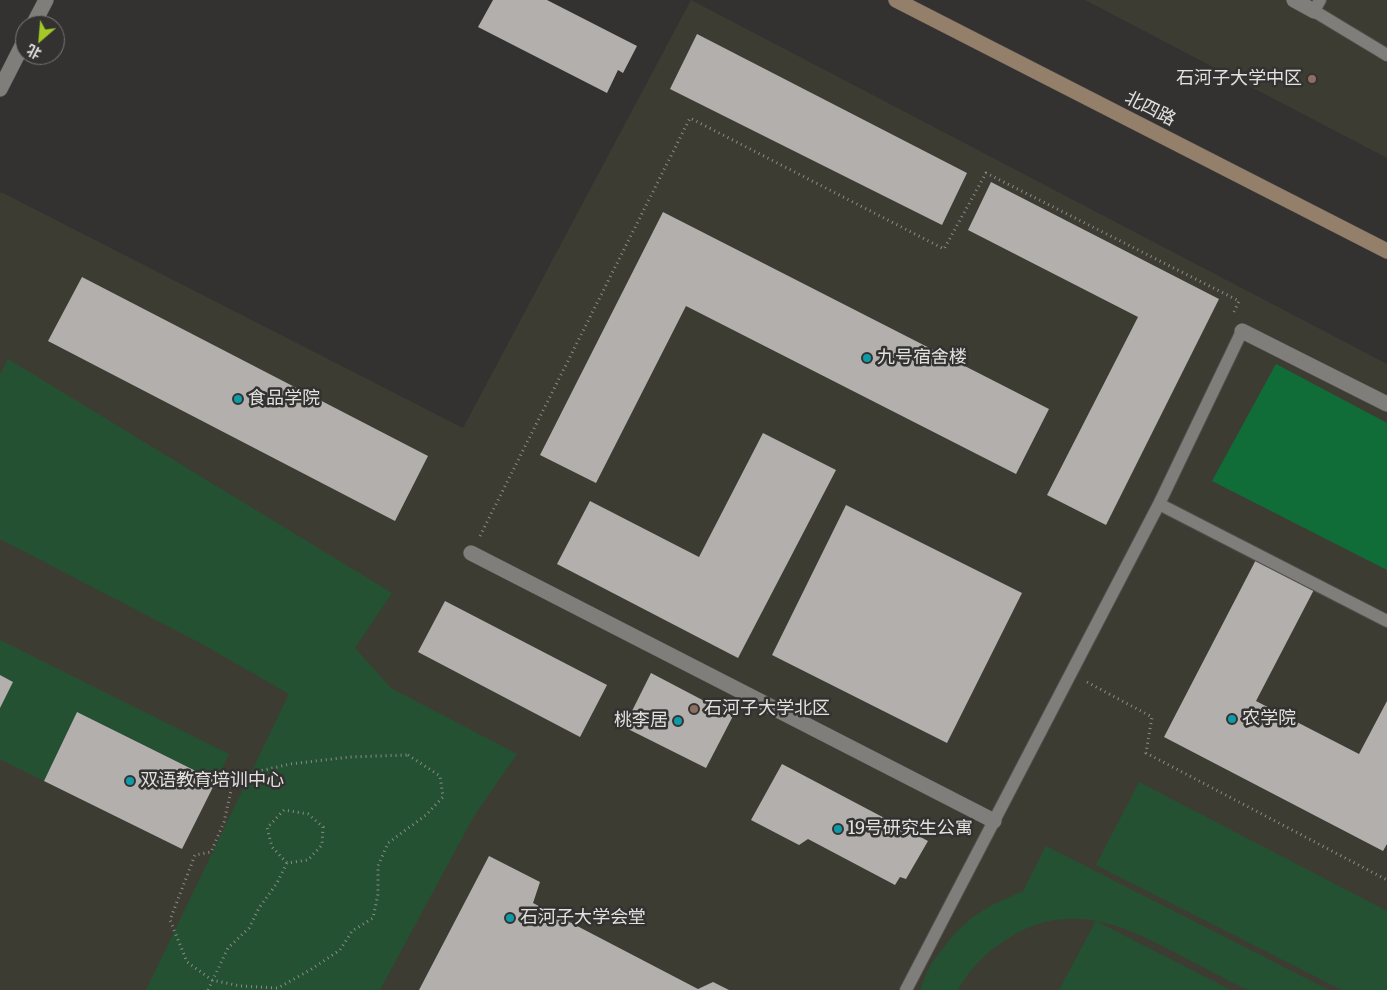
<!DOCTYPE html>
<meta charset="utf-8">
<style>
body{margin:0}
#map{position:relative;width:1387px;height:990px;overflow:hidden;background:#333230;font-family:Literata,"Noto Sans SC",serif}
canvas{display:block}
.north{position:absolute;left:15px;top:15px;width:50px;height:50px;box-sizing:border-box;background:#333230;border:1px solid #797876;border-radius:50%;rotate:207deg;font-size:14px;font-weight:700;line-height:20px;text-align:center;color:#e1e1df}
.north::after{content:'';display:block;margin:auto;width:18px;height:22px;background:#a2c928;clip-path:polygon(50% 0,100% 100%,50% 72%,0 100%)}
</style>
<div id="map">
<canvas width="1387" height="990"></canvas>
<div class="north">北</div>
</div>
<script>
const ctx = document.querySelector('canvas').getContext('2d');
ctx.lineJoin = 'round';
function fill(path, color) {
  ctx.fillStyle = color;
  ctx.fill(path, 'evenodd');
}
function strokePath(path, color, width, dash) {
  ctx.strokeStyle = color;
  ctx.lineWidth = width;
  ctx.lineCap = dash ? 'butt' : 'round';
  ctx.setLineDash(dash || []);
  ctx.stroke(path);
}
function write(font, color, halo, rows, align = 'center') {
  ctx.font = font + ' Literata,"Noto Sans SC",serif';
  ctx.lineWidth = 5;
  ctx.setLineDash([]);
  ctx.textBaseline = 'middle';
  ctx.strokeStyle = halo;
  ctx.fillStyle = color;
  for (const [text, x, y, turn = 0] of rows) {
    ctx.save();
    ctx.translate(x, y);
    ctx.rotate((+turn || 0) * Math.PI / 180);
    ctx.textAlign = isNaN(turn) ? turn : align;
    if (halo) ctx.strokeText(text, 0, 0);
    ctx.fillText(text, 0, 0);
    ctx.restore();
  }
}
const built = new Path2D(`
 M691,0L1387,364V990H0V195L1,192L463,428Z
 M1085,0H1387V158Z`);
const green = new Path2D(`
 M8,359L392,593L355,648L391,688L517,754L474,816L380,990H146L289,694L202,644L0,539V375Z
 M0,640L229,754L216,781L77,712L44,781L0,759V708L13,682L0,675Z
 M1139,782L1387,911V990H1342L1096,865Z
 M1046,846L1329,990C1310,990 1291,990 1272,990C1265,990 1257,990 1250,990C1241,988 1218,975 1209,970C1147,939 1087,896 1017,933C993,946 971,965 958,990H920L926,974L933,961L955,933L973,917L992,905L1023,891Z
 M1096,921L1231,990H1059Z`);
const forest = new Path2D(`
 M1276,364L1387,423V570L1212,481Z`);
const building = new Path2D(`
 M493,0H547L637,46L623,73L618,70L607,93L478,27Z
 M697,34L967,173L942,225L670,89Z
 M991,182L1219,299L1106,525L1047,495L1138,317L968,230Z
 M663,212L1049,409L1016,474L686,306L596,483L540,455Z
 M82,277L428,456L395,521L48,341Z
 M763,433L836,470L738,658L557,564L590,501L699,557Z
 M846,505L1022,593L947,743L772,655Z
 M1260,552L1318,582L1256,701L1359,754L1387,701V844L1383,851L1164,737Z
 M445,601L607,685L580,737L418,652Z
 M651,673L733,716L706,768L624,727Z
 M0,675L13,682L0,708Z
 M77,712L216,781L182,849L44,781Z
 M782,764L928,841L906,879L900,877L895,885L808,839L799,845L751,820Z
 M489,856L540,882L533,903L698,989L713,982L729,990H419Z`);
const path = new Path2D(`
 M480,536L690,118L944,249L986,173L1239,301L1233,314
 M1087,682L1152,717L1146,753L1387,880
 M408,755L440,776L443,797L426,815L388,843L378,866V894L373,918L352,931L340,950L310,970L278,988L240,986L212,980L187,962L170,920L195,855L211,852L224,822L234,777L290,764L350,757Z
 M208,990L228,948L249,928L259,908L277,883L287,863L308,860L322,845L323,827L308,814L284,810L267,828L272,847L287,863`);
const service = new Path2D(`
 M1320,0L1314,11L1387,55
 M1159,504L1387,621
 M906,990L1159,504L1242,331`);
const minor = new Path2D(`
 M1294,0L1314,11
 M1242,331L1387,404
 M471,553L994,821`);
const tertiary = new Path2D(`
 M33,25L46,0
 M0,89L25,40`);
const secondary = new Path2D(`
 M896,0L1387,251`);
const markers = [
 [1312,79,5,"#8d6e63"],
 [867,358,5,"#0f9aa8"],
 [238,399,5,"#0f9aa8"],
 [694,709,5,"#8d6e63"],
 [1232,719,5,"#0f9aa8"],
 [678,721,5,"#0f9aa8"],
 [130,781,5,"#0f9aa8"],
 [838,829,5,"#0f9aa8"],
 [510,918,5,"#0f9aa8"]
];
const poiNames = [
 ["石河子大学中区",1302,79,"right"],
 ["九号宿舍楼",877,358],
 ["食品学院",248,399],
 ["石河子大学北区",704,709],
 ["农学院",1242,719],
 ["桃李居",668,721,"right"],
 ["双语教育培训中心",140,781],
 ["19号研究生公寓",848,829],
 ["石河子大学会堂",520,918]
];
const streetNames = [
 ["北四路",1150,109,27]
];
fill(built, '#3d3c33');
fill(green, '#245132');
fill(forest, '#106d37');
fill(building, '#b2afad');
strokePath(service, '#4e4e4c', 14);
strokePath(minor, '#4e4e4c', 16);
strokePath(tertiary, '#4e4e4c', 16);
strokePath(secondary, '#4e4e4c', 16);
strokePath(path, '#8b8b89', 3, [1, 4]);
strokePath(service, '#7f7e7b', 12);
strokePath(minor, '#7f7e7b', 15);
strokePath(tertiary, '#7f7e7b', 15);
strokePath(secondary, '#94806a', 15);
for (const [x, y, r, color] of markers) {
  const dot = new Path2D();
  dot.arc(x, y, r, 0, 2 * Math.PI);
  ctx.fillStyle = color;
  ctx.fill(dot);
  strokePath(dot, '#333230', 2);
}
write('18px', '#e1e1df', '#333230', poiNames, 'left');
write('18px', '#e1e1df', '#333230', streetNames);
</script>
